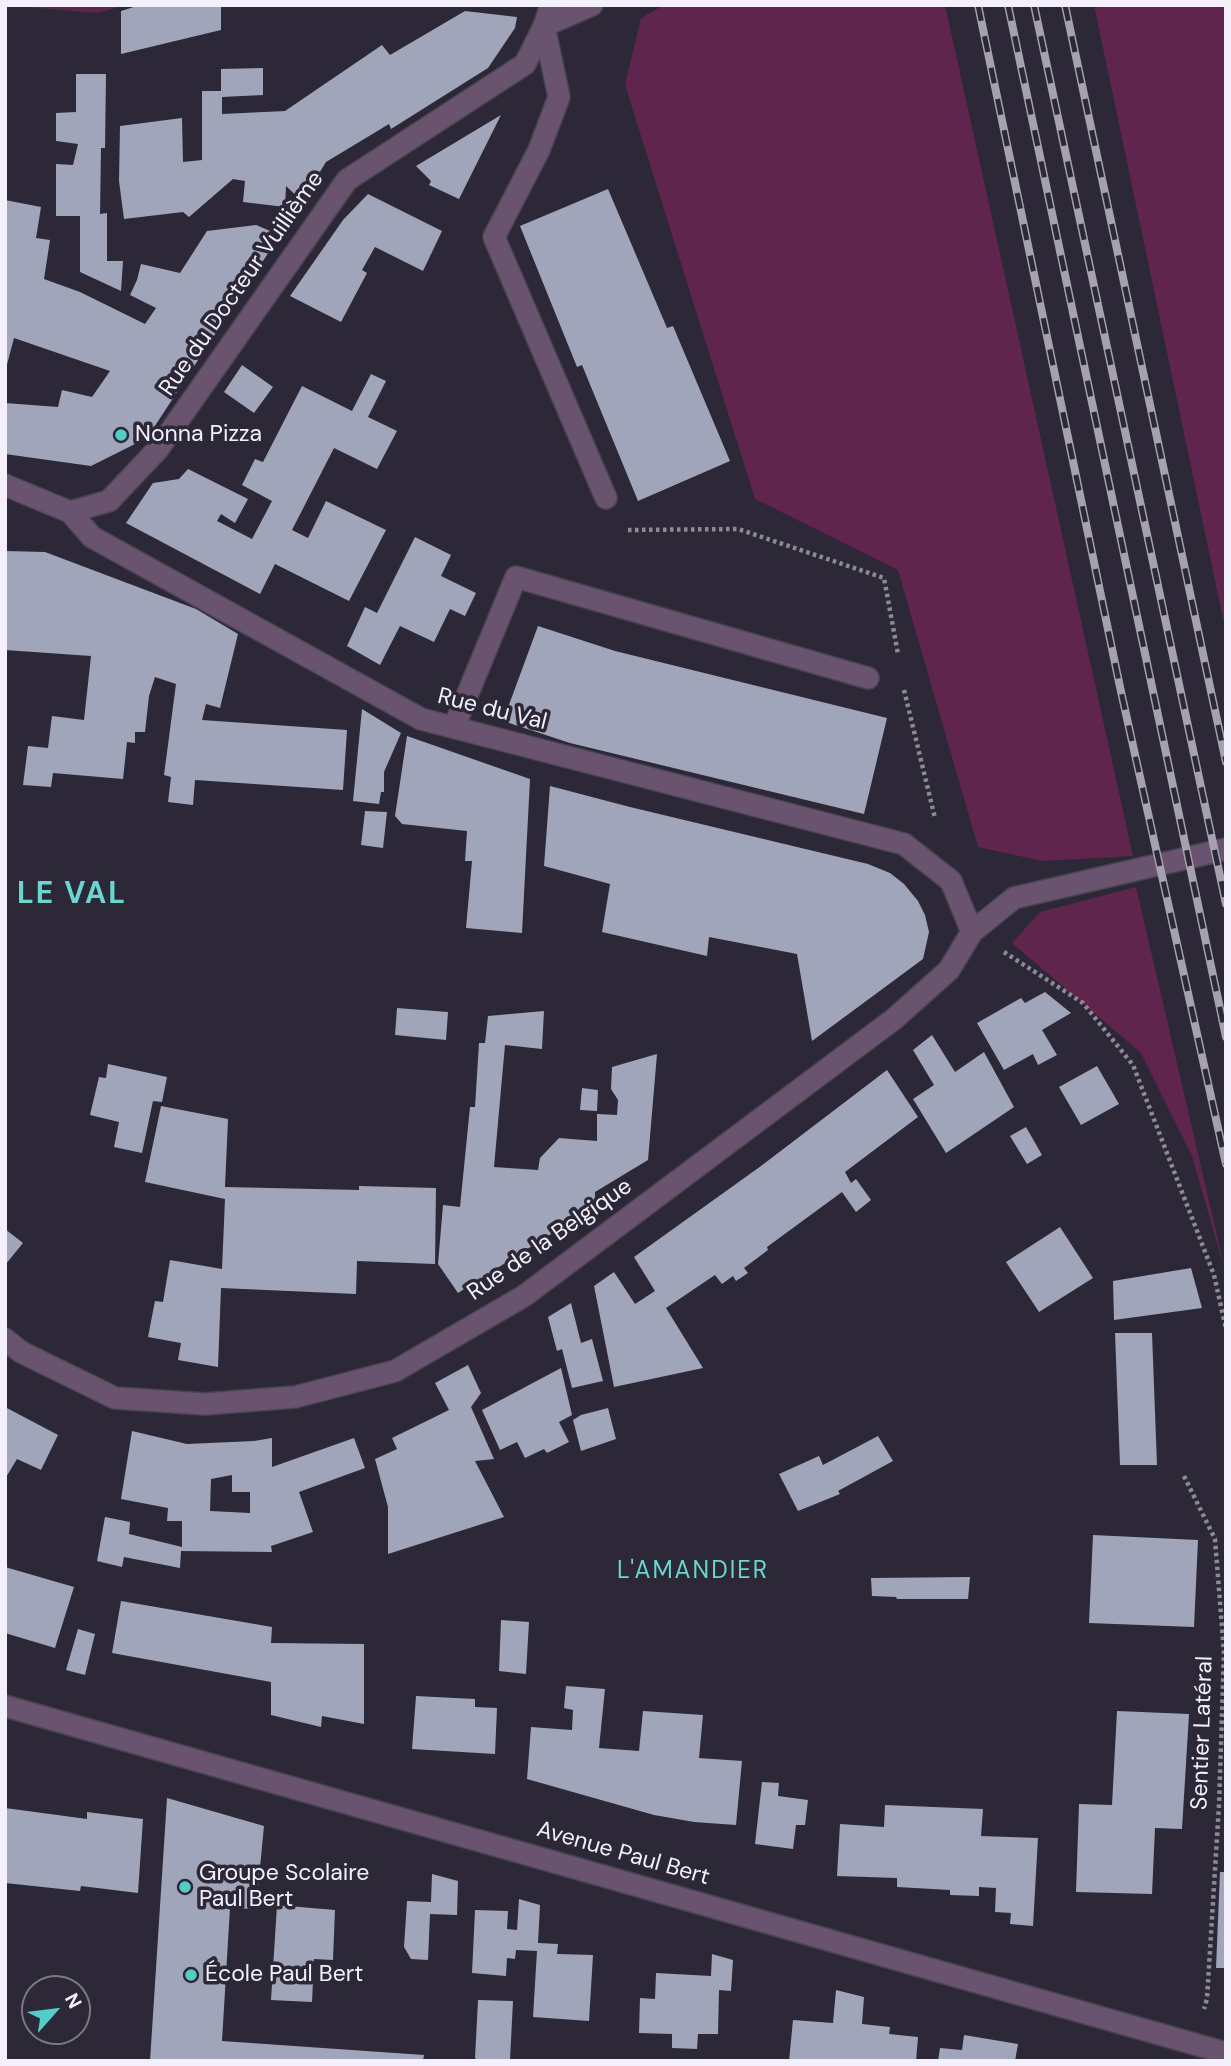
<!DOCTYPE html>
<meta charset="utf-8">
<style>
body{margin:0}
#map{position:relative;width:1231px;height:2066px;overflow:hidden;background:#2c2837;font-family:"DM Sans",sans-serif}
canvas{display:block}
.frame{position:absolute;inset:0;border:7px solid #f3f0fb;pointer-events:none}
.north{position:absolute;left:21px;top:1975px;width:70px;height:70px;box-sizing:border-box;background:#2c2837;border:2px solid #7c7885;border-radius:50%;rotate:62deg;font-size:19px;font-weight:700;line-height:28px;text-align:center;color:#f3f0fb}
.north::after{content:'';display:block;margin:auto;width:24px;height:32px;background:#54cdc7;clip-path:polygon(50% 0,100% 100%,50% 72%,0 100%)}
</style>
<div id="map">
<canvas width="1231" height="2066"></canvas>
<div class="frame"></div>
<div class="north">N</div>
</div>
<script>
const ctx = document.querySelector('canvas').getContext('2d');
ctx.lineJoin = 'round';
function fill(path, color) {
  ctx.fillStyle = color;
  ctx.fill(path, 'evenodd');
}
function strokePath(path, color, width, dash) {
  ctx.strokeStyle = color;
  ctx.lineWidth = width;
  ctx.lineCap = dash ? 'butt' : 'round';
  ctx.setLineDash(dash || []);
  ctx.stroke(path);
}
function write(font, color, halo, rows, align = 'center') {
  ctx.font = font + ' "DM Sans",sans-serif';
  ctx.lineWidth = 7;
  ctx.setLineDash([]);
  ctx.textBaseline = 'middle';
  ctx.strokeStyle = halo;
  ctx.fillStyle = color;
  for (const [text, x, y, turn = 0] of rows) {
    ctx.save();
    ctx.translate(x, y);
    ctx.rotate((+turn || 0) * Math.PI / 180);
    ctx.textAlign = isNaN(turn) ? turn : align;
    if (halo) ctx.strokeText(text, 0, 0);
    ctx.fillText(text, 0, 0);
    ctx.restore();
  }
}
const green = new Path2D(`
 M5,5H127L97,13Z
 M664,5H945L1133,856L1042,861L978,847L898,570L755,499L625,85L641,18Z
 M1094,5H1226V633Z
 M1136,887L1226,1274L1192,1156L1141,1053L1012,943L1040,912Z`);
const building = new Path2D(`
 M140,5H221V30L121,54V11Z
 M465,11L517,17L515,28L488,68L391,129L389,124L326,162L302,201L286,186L285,207L243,202L245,181L233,179L189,217L183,212L124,219L119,181L120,126L182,118L183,162L202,160V91H221V69L263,68V95L222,97V114L285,111L382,45L390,55Z
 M76,74H106L105,148H101L100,214L107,213V261H123L121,291L80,272V216H56V164L73,165L78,144L56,141V113L76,112Z
 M501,115L459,199L429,185L431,181L416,166Z
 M608,189L667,328L673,326L730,461L638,501L582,365L577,367L520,226Z
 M368,194L442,231L423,271L375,247L362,270L367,273L341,322L290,296L343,220Z
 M5,200L41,207L36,238L50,240L44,279L80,292L145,324L156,308L130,295L137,280L141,264L180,273L207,231L256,225L280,235L147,438L91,466L5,454V403L58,407L62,390L92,397L110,371L14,338L5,372Z
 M242,365L273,387L254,413L224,392Z
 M371,374L386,381L368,417L397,431L377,469L334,448L292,530L308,538L326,501L386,530L349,601L275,564L260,594L126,523L153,483L179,479L188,469L248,499L235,523L221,514L217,521L252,539L272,501L242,485L255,459L263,462L302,386L352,411Z
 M415,537L451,555L441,576L476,593L465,616L450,609L434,642L400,626L380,665L347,646L365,607L377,613Z
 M5,551L45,552L196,609L238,634L220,708L206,704L202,720L347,730L343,790L195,780L193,805L168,802L171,777L164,775L176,684L155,677L149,696L145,732H135V743L127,742L123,779L53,773L51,787L23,785L28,746L48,748L52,716L84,720L91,656L5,650Z
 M538,626L615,651L887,718L864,814L570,743L503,721Z
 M362,709L401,733L384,772V792H381L379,804L353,801Z
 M407,736L530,779L522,933L466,928L472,861H465L467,831L402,824L395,816Z
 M550,786L630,807L868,864L890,873L904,884L918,901L925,915L929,932L923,959L812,1041L797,954L709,937L707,956L602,932L610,884L544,866Z
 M365,811L387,812L383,848L361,845Z
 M1045,992L1071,1013L1042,1030L1057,1055L1038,1065L1033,1054L1004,1070L977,1023L1021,998L1025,1003Z
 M397,1008L448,1012L446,1040L395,1035Z
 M544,1011L542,1049L505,1045L494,1167L538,1170L540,1158L559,1138L597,1141V1114L617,1115L618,1100L611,1089L612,1067L657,1054L648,1160L595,1192V1206L458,1293L438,1264L443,1205L460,1207L470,1107H475L479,1043H485L488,1016Z
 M932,1035L955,1072L984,1052L1014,1107L946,1153L913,1099L934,1085L913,1050Z
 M108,1064L167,1077L162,1102L153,1101L142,1153L114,1147L119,1122L90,1115L99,1077L106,1078Z
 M1097,1066L1119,1104L1081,1125L1059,1087Z
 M887,1070L918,1117L845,1172L851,1183L856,1179L871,1200L856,1212L842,1192L767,1247L768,1250L744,1268L748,1273L736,1281L733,1276L722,1284L715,1275L666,1308L703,1368L614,1387L594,1286L614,1272L635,1304L655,1291L634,1257L761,1166Z
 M582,1088L598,1090L597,1111L580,1110Z
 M161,1106L228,1119L225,1187L359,1190V1186L436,1188L435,1264L357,1261L356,1294L221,1288L218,1367L178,1360L181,1343L148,1337L155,1301L163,1302L170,1260L222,1269L225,1199L145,1182Z
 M1026,1127L1042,1155L1027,1164L1010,1136Z
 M1060,1227L1093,1278L1039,1312L1006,1262Z
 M5,1229L23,1243L5,1265Z
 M1191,1268L1202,1308L1114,1320L1113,1281Z
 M571,1303L581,1343L592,1339L603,1381L572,1388L562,1349L557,1351L548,1317Z
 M1115,1333H1152L1157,1465H1120Z
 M468,1365L481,1393L471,1407L494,1459L475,1461L504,1517L388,1554V1507L375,1459L397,1449L392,1438L449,1410L435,1383Z
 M561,1368L572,1415L559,1422L569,1442L547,1453L544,1449L525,1458L517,1442L500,1450L482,1410Z
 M5,1407L58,1435L41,1470L17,1459L5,1479Z
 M608,1408L616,1439L581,1451L573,1420L581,1415Z
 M132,1431L187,1444L254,1441L272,1438V1467L354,1438L365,1468L299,1492L313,1532L271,1546L272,1552L181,1551L180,1568L124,1557L122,1567L97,1561L105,1517L130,1522L129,1534L182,1547V1521H167L168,1508L121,1499ZM232,1475V1492H250V1513L210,1511L211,1479Z
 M878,1436L893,1461L838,1491L840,1494L798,1511L779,1474L819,1456L823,1465Z
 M1093,1535L1198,1540L1194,1627L1089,1623Z
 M5,1567L74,1587L55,1648L5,1633Z
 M970,1577L968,1599H897L896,1597L872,1596L871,1578Z
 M121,1601L272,1627L271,1643L364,1644V1724L322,1716L321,1727L271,1715V1682L112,1653Z
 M501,1620L529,1622L526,1674L499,1671Z
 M78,1629L95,1634L85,1675L66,1670Z
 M566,1686L605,1689L599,1748L639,1751L643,1711L703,1715L699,1758L742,1761L736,1825L694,1822L654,1815L527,1779L531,1727L572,1730L573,1710L564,1708Z
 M416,1696L475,1699V1707L497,1708L495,1754L412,1749Z
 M1117,1711L1189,1714L1182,1829L1155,1828L1152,1894L1076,1892L1079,1804L1112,1805Z
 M762,1782L779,1783L778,1796L808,1800L805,1825H796L793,1849L755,1844Z
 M167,1798L264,1826L256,1909L230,1908L222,2041L424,2055L423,2061H150Z
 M885,1805L983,1809L981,1836L1038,1838L1033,1926L1010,1924L1011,1913L995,1912L996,1888L979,1887V1896L950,1895V1890L897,1887V1878L837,1876L840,1824L884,1827Z
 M5,1808L87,1819V1812L143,1819L138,1893L81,1886L80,1891L5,1883Z
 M1220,1872H1226V1968H1216Z
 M432,1874L458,1881L457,1915L430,1914L428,1960L411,1959L404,1947L407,1901L431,1902Z
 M519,1899L540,1905L538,1943L558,1944L557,1954L593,1955L589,2021L533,2017L537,1951L516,1950L515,1959L507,1958L506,1976L472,1973L475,1910L508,1911L507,1929L517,1930Z
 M277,1905L335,1910L333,1960L314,1959L312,2002L271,2000Z
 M712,1954L733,1960L731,1991L719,1990L718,2034H698L697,2049L672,2048V2034L639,2033L640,1998L655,1999L656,1973L711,1976Z
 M836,1990L864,1997L862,2024L890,2027L889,2034L918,2037L916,2061H789L793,2020L833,2023Z
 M478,2000L513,2001L510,2060L478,2061L475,2058Z
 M964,2035L1018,2044L1015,2061H938L940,2048L962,2050Z`);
const path = new Path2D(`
 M628,530L738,529L884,578L898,654
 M904,690L935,818
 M1004,952L1083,1003L1133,1065L1214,1275L1226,1329
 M1184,1476L1215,1539L1224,1653L1219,1805L1207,1999L1204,2009`);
const lane = new Path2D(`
 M592,5L544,26L559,97L539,150L494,237L606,498
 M454,727L516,577L868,678`);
const street = new Path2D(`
 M5,485L70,512L92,537L421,719L904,844L951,881L972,932
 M70,512L109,501L158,449L347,180L525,64L544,26L551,5
 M5,1339L21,1352L115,1398L205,1404L295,1397L395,1371L524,1296L894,1019L949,970L972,932L1014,898L1226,849
 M5,1706L1226,2053`);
const rail = new Path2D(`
 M978,5L1120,687L1226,1164
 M1008,5L1226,1037
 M1034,5L1226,904
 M1065,5L1226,762`);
const markers = [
 [121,435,7,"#54cdc7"],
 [185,1887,7,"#54cdc7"],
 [191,1975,7,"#54cdc7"]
];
const streetNames = [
 ["Rue du Docteur Vuillième",242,284,-55],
 ["Rue du Val",492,710,14],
 ["Rue de la Belgique",550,1240,-35],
 ["Sentier Latéral",1203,1733,-88],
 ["Avenue Paul Bert",623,1854,16]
];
const poiNames = [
 ["Nonna Pizza",135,435],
 ["Groupe Scolaire",199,1874],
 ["Paul Bert",199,1900],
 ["École Paul Bert",205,1975]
];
const neighbourhoodNames = [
 ["L'AMANDIER",693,1572]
];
const districtNames = [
 ["LE VAL",72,895]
];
fill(green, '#60254d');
fill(building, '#a1a5b9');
strokePath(lane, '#484452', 24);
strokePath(street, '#484452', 24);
strokePath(path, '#8d8996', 4.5, [3.5, 3.5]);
strokePath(lane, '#69536e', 21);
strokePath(street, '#69536e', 21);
strokePath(rail, '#a5a1ae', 8);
strokePath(rail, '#2c2837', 5, [16]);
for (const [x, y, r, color] of markers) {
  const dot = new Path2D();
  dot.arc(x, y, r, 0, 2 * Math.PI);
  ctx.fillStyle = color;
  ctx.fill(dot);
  strokePath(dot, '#2c2837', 2.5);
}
write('23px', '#f3f0fb', '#2c2837', streetNames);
write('23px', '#f3f0fb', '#2c2837', poiNames, 'left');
ctx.letterSpacing = '2px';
write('24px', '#6ad6cf', '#2c2837', neighbourhoodNames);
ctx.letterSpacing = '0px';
ctx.letterSpacing = '2px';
write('bold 30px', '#6ad6cf', '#2c2837', districtNames);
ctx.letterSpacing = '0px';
</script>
